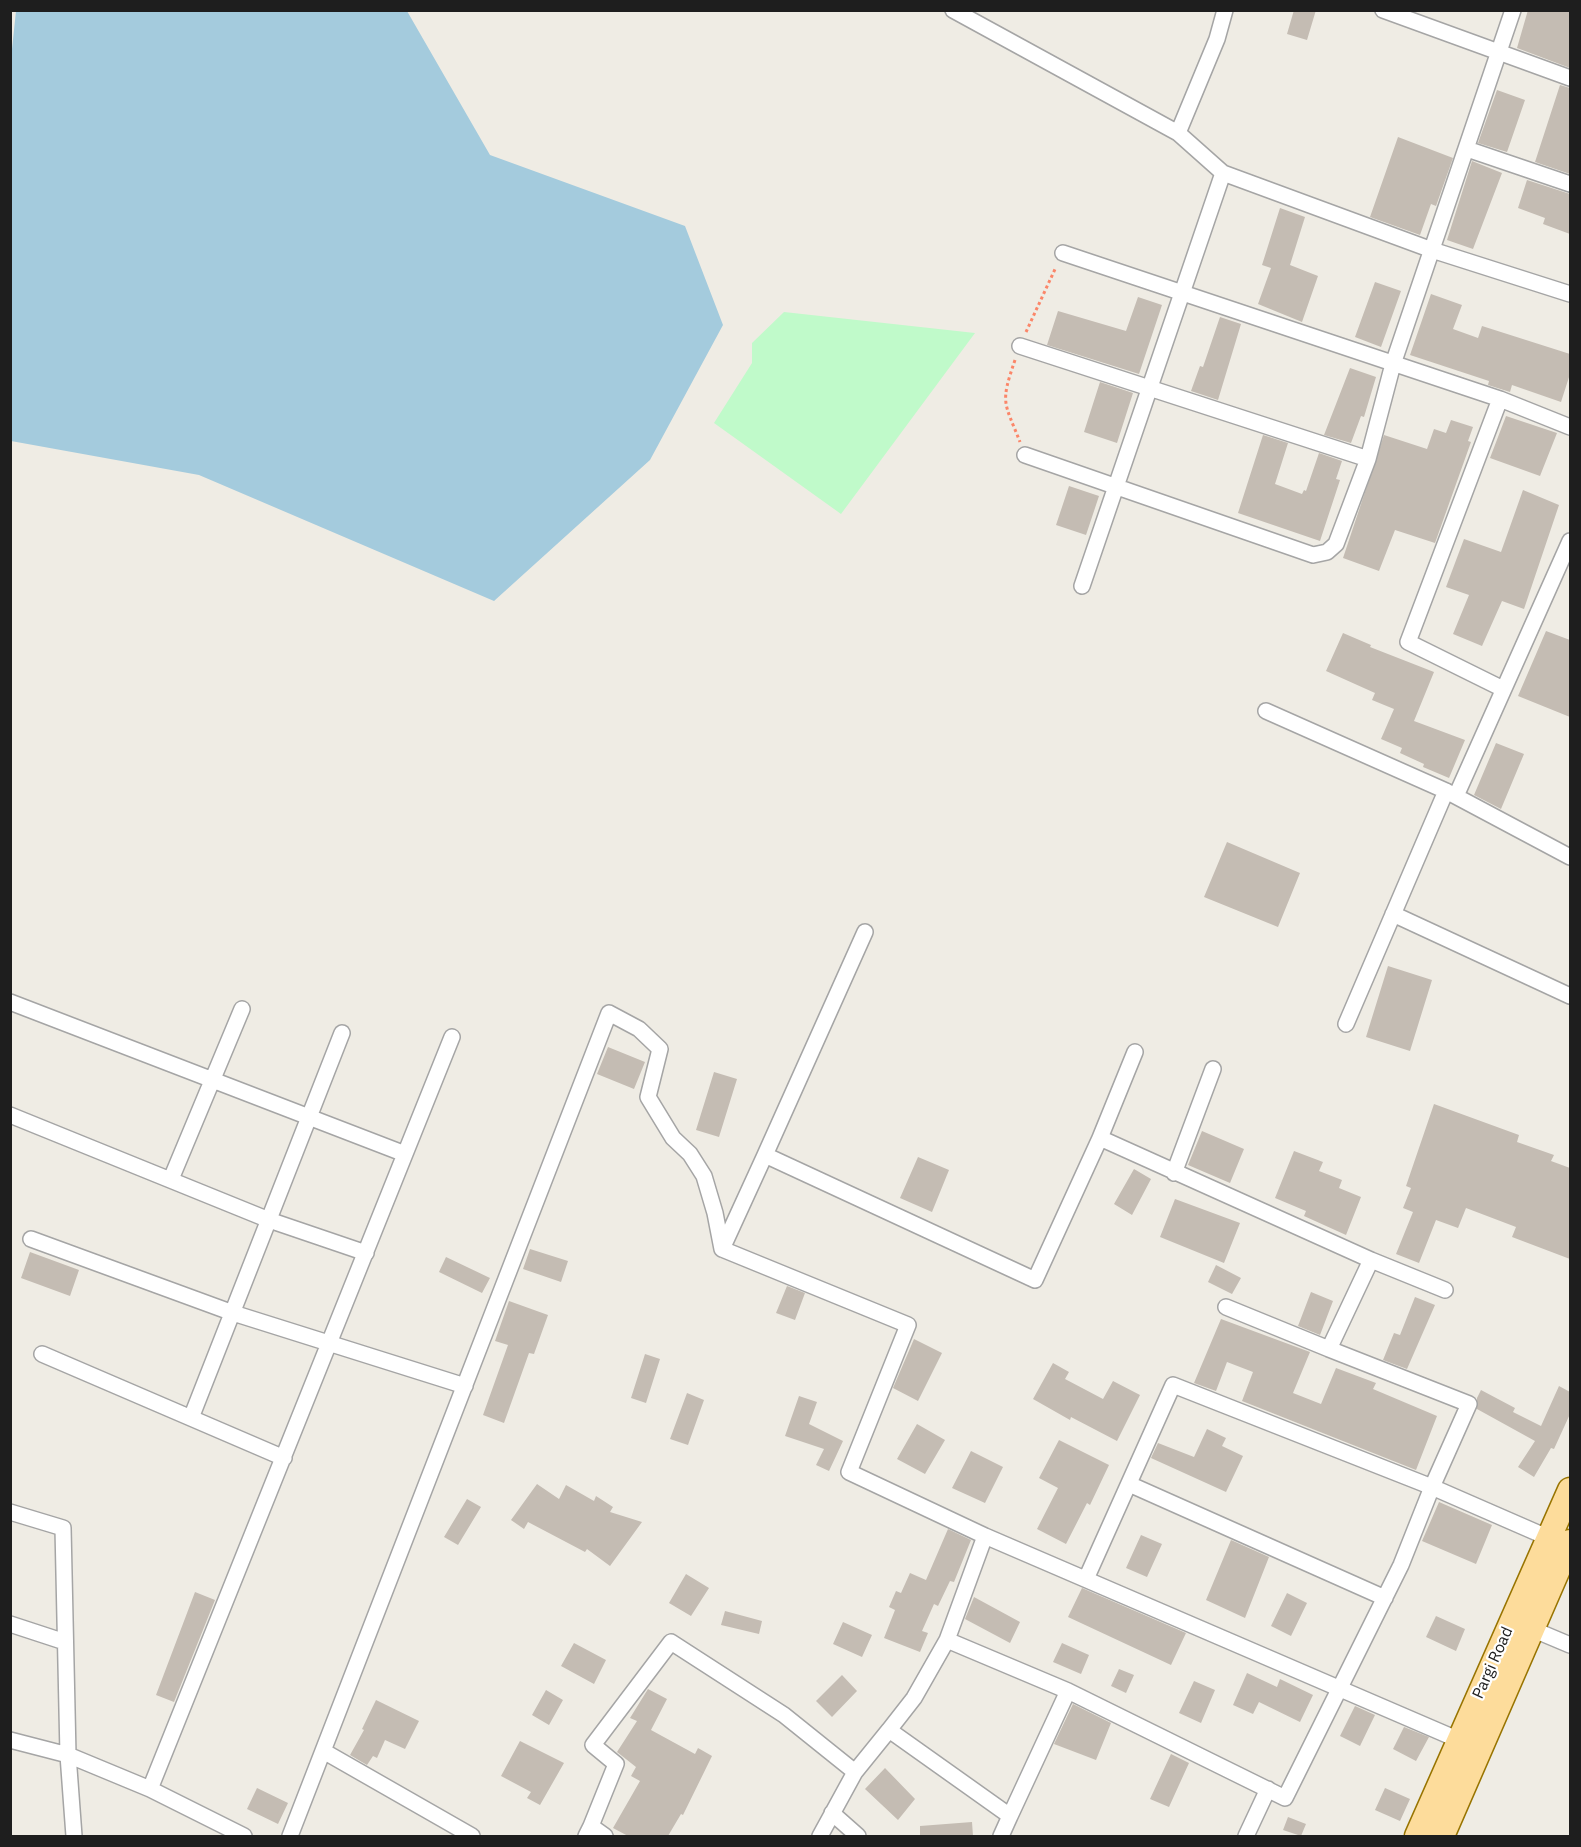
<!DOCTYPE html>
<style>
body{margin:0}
#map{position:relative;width:1581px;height:1847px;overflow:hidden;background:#efece4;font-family:"IBM Plex Sans",sans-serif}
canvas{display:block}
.frame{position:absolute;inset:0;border:12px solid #1e1e1e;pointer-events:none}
</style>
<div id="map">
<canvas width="1581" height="1847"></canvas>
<div class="frame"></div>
</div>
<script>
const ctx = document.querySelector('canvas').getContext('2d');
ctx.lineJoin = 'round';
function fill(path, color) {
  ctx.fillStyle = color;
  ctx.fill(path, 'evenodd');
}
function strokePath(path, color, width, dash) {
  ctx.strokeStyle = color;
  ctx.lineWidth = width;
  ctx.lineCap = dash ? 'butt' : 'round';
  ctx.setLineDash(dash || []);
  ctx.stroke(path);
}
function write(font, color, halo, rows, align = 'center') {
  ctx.font = font + ' "IBM Plex Sans",sans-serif';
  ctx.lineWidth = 4.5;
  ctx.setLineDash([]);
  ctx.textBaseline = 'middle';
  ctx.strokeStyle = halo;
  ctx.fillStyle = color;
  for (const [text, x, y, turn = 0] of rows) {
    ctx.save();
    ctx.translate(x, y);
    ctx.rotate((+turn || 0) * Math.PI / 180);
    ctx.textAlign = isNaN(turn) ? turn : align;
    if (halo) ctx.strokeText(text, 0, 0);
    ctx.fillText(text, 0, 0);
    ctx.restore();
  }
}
const park = new Path2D(`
 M784,312L975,333L841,514L714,423L752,363V343Z`);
const water = new Path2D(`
 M16,11H407L490,155L685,226L723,325L650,460L494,601L199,475L11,441L10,68Z`);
const building = new Path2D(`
 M1294,10H1316L1307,40L1287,34Z
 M1528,10H1570V68L1517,48Z
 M1560,85L1570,88V174L1535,162Z
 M1497,90L1525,100L1507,152L1478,143Z
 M1398,137L1453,158L1436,206L1431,204L1420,235L1370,217Z
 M1472,161L1502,173L1473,249L1447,240Z
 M1527,180L1570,194V234L1543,224L1545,218L1518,208Z
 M1280,208L1305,217L1290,265L1318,276L1302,322L1258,304L1271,268L1262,265Z
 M1375,282L1401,291L1381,347L1355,337Z
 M1431,294L1462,305L1453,329L1478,338L1482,326L1570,354V374L1561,402L1512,385L1510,392L1488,385L1489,381L1410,355Z
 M1138,297L1162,305L1139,374L1047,345L1058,311L1126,331Z
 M1220,317L1241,324L1218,400L1191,391L1200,366L1203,367Z
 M1350,368L1376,377L1364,417L1361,416L1351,443L1324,435Z
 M1100,382L1133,393L1117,443L1084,432Z
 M1506,416L1557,433L1540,476L1490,458Z
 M1451,420L1473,427L1468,441L1471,442L1435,543L1395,530L1379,571L1343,558L1384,435L1427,449L1434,429L1446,433Z
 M1263,435L1288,443L1275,484L1302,494L1304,490L1306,491L1319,453L1342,461L1336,479L1340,480L1320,541L1238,513Z
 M1069,486L1099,496L1086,535L1056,525Z
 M1523,490L1559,505L1524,609L1502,601L1482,646L1453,634L1469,595L1446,587L1464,539L1501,552Z
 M1546,631L1570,640V717L1518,696Z
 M1343,633L1371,645L1370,647L1434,672L1414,721L1465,740L1449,778L1423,767L1424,764L1400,753L1402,748L1381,739L1394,709L1372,700L1375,693L1326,671Z
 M1496,743L1524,754L1501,809L1474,795Z
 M1227,842L1300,873L1278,927L1204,897Z
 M1388,966L1432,980L1410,1051L1366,1037Z
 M608,1047L645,1062L634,1089L597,1074Z
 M714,1072L737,1079L719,1137L696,1130Z
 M1434,1104L1519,1135L1517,1142L1554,1155L1551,1161L1570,1168V1259L1512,1237L1516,1227L1466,1208L1458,1228L1436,1220L1419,1263L1396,1254L1413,1212L1403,1208L1411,1188L1406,1186Z
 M1202,1131L1244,1149L1230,1183L1188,1165Z
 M1294,1151L1323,1162L1319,1171L1342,1180L1339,1188L1361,1197L1346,1235L1304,1216L1306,1211L1275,1198Z
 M918,1157L949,1170L932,1212L900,1198Z
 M1134,1169L1151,1179L1132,1215L1114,1204Z
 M1175,1199L1240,1223L1224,1263L1160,1237Z
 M530,1249L568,1261L561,1282L523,1269Z
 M30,1252L79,1270L70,1296L21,1278Z
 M446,1257L490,1278L482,1293L439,1272Z
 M1216,1265L1241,1278L1232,1294L1208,1282Z
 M787,1286L805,1293L795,1320L776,1313Z
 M1311,1292L1333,1301L1320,1335L1298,1326Z
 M1415,1297L1435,1305L1407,1369L1383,1360L1394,1333L1400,1335Z
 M509,1301L548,1315L534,1354L529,1353L504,1423L483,1415L508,1345L495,1341Z
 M1221,1319L1310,1352L1293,1393L1321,1404L1336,1368L1376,1383L1373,1389L1437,1416L1416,1470L1242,1401L1253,1372L1227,1362L1216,1391L1194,1383Z
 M914,1339L942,1353L918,1401L893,1388Z
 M645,1354L660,1359L646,1403L631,1398Z
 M1053,1363L1069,1372L1065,1379L1103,1399L1113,1381L1140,1395L1117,1441L1071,1417L1070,1420L1033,1399Z
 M1559,1386L1570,1392V1414L1554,1449L1551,1448L1534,1477L1518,1467L1535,1441L1477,1409V1398L1481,1390L1515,1408L1513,1412L1541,1426Z
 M687,1393L704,1400L688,1445L670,1439Z
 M799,1396L817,1402L809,1424L843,1441L829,1471L816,1465L824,1449L785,1436Z
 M917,1424L945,1440L925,1474L897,1459Z
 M1207,1429L1226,1438L1222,1446L1243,1456L1226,1492L1151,1458L1158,1443L1194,1457Z
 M1059,1440L1109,1465L1090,1505L1087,1503L1066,1544L1037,1529L1058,1488L1039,1478Z
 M971,1451L1003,1467L985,1503L952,1488Z
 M537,1484L559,1499L566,1485L594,1501L596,1496L613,1507L610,1512L642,1522L610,1566L587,1549L585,1552L528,1522L524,1529L511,1520Z
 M467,1499L481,1507L458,1545L444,1537Z
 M1439,1502L1492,1525L1476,1564L1422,1541Z
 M948,1529L971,1540L954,1582L950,1581L938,1606L934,1604L922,1631L928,1633L920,1652L884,1638L895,1610L889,1607L896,1591L901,1593L910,1573L926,1580Z
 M1141,1535L1162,1544L1147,1577L1126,1568Z
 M1231,1540L1269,1557L1245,1618L1206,1600Z
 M686,1574L709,1588L691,1616L669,1603Z
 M1082,1588L1186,1633L1171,1665L1068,1617Z
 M195,1592L215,1600L174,1702L156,1695Z
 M1287,1593L1307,1603L1291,1636L1271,1626Z
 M974,1597L1020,1622L1010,1643L965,1619Z
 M725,1611L762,1621L759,1634L721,1625Z
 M1436,1616L1465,1629L1456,1651L1426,1637Z
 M843,1622L872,1635L862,1657L833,1644Z
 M574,1643L606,1660L594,1684L561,1666Z
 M1062,1643L1089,1655L1081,1674L1053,1662Z
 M1119,1669L1134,1675L1126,1693L1111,1686Z
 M1247,1673L1277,1687L1280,1679L1313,1695L1300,1722L1259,1702L1253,1714L1233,1705Z
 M842,1675L857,1691L832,1717L816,1701Z
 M1194,1681L1215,1690L1201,1723L1179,1713Z
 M648,1689L667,1699L651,1730L695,1754L698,1748L712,1756L683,1815L681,1814L668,1836H628L613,1828L640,1781L631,1776L636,1767L617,1752L637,1721L630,1718Z
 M546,1690L563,1700L549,1725L532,1715Z
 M376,1700L419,1721L405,1749L385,1740L377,1758L373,1756L367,1765L350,1755L364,1730L362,1729Z
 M1073,1704L1111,1723L1096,1760L1054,1744Z
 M1355,1706L1375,1715L1360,1746L1340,1736Z
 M1404,1727L1429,1737L1416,1761L1393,1749Z
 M520,1741L564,1763L540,1805L527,1798L531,1792L501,1776Z
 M1171,1754L1189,1763L1169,1807L1150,1799Z
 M885,1768L915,1799L898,1820L865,1789Z
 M257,1788L288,1803L278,1824L247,1809Z
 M1385,1788L1410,1799L1400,1821L1375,1810Z
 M1288,1817L1306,1824L1301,1836L1283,1830Z
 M972,1822L973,1836H920V1826Z`);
const path = new Path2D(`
 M1026,332L1056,267
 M1015,360C1000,404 1004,401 1020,442`);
const minor = new Path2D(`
 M953,10L1178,133L1223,173L1432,250L1570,294
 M1383,10L1570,78
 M1178,133L1217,39L1225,10
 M1467,149L1570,184
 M1063,253L1500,399L1570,427
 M1020,346L1368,459
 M1500,399L1408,642L1503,689
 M1025,455L1313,555L1327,552L1336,544L1368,459L1393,364L1513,10
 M1082,586L1223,173
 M1266,711L1446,791L1570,857
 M1456,796L1570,541
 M1393,914L1570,996
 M865,932L765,1155L1035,1280L1100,1138
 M10,1002L405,1154
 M1346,1024L1446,791
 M1135,1052L1100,1138L1371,1260L1329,1349L1469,1404L1432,1487L1549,1538
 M10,1115L269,1220L366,1253
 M765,1155L722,1249L908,1325L849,1472L985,1536L1459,1740
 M1174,1173L1213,1069
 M171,1179L242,1009
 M31,1239L233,1313L465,1386
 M1371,1260L1445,1290
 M1226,1307L1329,1349
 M42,1354L284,1458
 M191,1418L342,1033
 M1129,1484L1385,1598
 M10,1512L63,1528L68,1755L74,1836
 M985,1536L947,1640L1068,1691L1285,1798L1401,1565L1432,1487L1173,1385L1086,1579
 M10,1624L65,1642
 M1532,1629L1570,1645
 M947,1640L914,1698L889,1730L1010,1816L1068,1691
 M10,1740L68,1755L150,1789L244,1836
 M325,1752L472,1836
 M150,1789L452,1037
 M832,1813L858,1836
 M591,1826L616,1764L593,1745L671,1642L784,1715L855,1772
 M290,1836L609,1013L639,1029L660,1049L648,1097L673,1138L690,1154L704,1176L715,1213L722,1249
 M586,1836L591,1826L605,1836
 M820,1836L855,1772L889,1730
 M1001,1836L1010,1816
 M1246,1836L1268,1789`);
const primary = new Path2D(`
 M1417,1836L1570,1490
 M1442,1836L1570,1542`);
const streetNames = [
 ["Pargi Road",1493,1663,-66]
];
fill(park, '#c0faca');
fill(water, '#a4cbdd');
fill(building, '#c4bcb3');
strokePath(minor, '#a5a5a5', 18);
strokePath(primary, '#987400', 27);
strokePath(path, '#fb8669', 3, [3, 3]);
strokePath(minor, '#fff', 15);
strokePath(primary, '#fddc9b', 24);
write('16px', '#1e1e1e', '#fff', streetNames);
</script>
